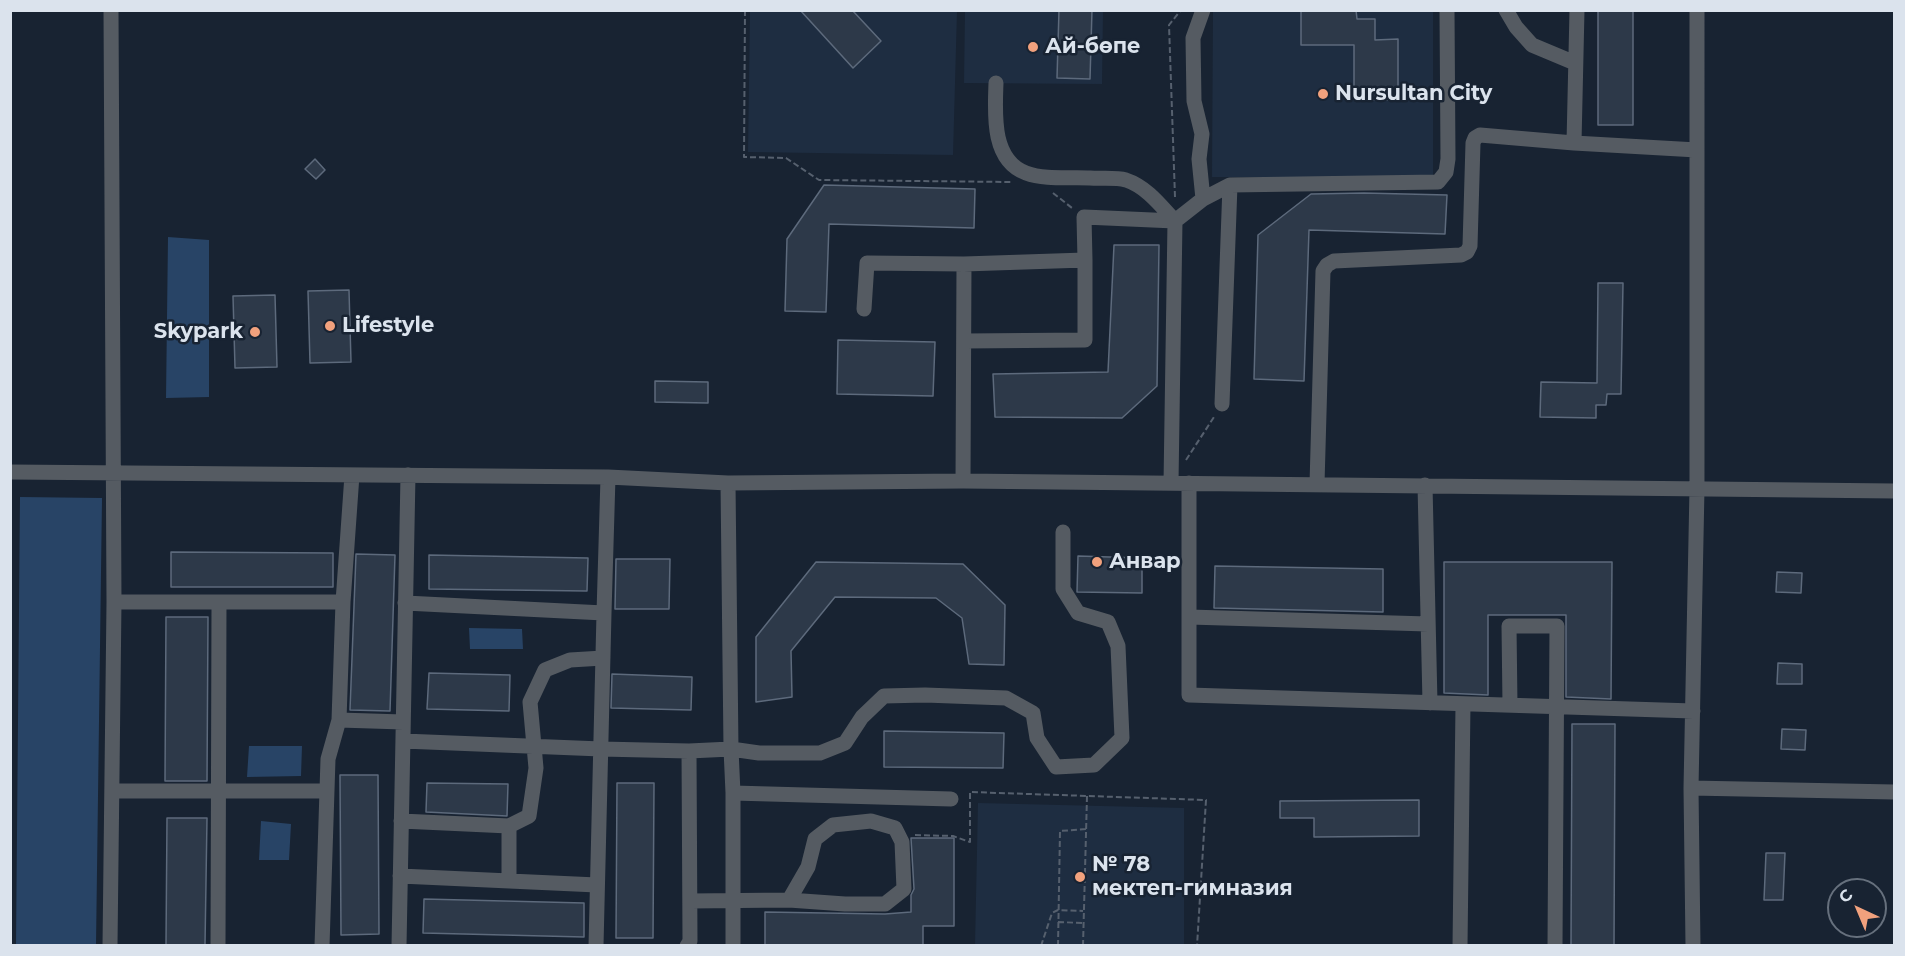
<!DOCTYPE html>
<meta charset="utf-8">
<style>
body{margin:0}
#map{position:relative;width:1905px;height:956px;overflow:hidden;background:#182332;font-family:Montserrat,sans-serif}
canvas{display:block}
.frame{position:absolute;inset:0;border:12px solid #dbe3ed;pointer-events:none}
.north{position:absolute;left:1827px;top:878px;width:60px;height:60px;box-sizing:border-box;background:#182332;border:2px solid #66707d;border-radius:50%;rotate:316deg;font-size:16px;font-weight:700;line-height:24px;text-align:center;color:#dbe3ed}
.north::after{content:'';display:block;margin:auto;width:21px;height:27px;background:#f1a17d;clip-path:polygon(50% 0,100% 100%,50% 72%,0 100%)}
</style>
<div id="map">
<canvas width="1905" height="956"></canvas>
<div class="frame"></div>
<div class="north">С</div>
</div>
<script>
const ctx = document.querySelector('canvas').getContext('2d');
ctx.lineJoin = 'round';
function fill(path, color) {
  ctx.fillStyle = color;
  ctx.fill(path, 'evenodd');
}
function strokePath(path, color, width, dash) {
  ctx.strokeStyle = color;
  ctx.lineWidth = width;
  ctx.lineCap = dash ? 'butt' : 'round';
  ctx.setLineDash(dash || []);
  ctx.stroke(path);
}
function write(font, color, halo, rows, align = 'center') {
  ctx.font = font + ' Montserrat,sans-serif';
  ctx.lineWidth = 5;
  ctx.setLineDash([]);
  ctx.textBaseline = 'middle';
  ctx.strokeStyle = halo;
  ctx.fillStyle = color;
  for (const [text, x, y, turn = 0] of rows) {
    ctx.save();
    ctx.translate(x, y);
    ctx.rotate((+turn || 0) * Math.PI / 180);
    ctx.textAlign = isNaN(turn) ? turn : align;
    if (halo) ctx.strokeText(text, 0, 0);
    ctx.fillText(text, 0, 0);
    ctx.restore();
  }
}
const built = new Path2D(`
 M750,11H957L953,155L748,152Z
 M965,11H1103L1102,84L964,83Z
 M1213,11H1433V177H1212Z
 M978,803L1184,808V945H975Z`);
const green = new Path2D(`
 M168,237L209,240V397L166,398Z
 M20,497L102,498L96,945H16Z
 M469,628L522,629L523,649H470Z
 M249,746H302L301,776L247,777Z
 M261,821L291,824L289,860H259Z`);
const building = new Path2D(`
 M800,10H852L881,41L853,68Z
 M1059,10H1092L1090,79L1057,78Z
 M1301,10H1356L1357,19H1375V40L1398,39V100H1354V45H1301Z
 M1598,10H1633V125H1598Z
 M315,159L325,170L316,179L305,169Z
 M824,185L975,189L974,228L829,224L826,312L785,311L787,239Z
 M1364,193L1447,195L1445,234L1309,230L1304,381L1254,379L1258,235L1311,194Z
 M1114,245H1159L1157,386L1122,418L995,417L993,374L1108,372Z
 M1598,283H1623L1621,394H1607L1606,405H1596V418L1540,417L1541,382L1597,383Z
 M349,290L351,362L310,363L308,291Z
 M275,295L277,367L235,368L233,296Z
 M838,340L935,342L933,396L837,394Z
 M655,381L708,382V403L655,402Z
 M171,552L333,553V587H171Z
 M356,554L395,555L390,711L350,710Z
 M429,555L588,558L587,591L429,589Z
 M1078,556L1142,558V593L1077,592Z
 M616,559H670L669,609H615Z
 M816,562L963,564L1005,605L1004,665L969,664L962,618L936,598L835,597L791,651L792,697L756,702V637Z
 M1444,562H1612L1611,699L1566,697V615H1488V695L1444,693Z
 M1215,566L1383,569V612L1214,608Z
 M1777,572L1802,573L1801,593L1776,592Z
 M166,617H208L207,781H165Z
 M1778,663L1802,664V684H1777Z
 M429,673L510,675L509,711L427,709Z
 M612,674L692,677L691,710L611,708Z
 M1572,724H1615L1614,945H1571Z
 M1782,729L1806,730L1805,750L1781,749Z
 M884,731L1004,733L1003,768L884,767Z
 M340,775H378L379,934L341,935Z
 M427,783L508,784L507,816L426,812Z
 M617,783H654L653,938H616Z
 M1419,800V836L1314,837V818H1280V801Z
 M167,818H207L205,945H166Z
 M911,838H954V926H923V945H765V912L885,914L911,912V895L914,889Z
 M1766,853H1785L1783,900H1764Z
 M424,899L584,903V937L423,933Z`);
const path = new Path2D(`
 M745,10L744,157L786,158L819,180L1012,182
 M1053,193L1072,208
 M1175,197L1169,25L1181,10
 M1186,460L1214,417
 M915,835L953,836L970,842V792L1206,800L1197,946
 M1058,922L1082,923
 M1041,946L1052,913L1058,910L1083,911
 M1058,946L1060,831L1086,829
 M1083,946L1087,796`);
const minor = new Path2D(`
 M1506,10L1516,27L1532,45L1575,63
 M996,83C995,113 991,160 1026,173C1044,180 1070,177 1090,178C1101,179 1115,177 1126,180C1147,187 1161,206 1175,221L1203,199L1230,185L1438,182L1446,172L1448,159L1447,10
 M1574,143L1577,10
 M1203,199L1199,159L1202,134L1194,101L1193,38L1203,10
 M864,309L867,263L964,264L1085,260L1084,217L1175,221L1171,483
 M965,341L1085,340V260
 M1222,404L1230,185
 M10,472L608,477L728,483L963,481L1894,491
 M963,481L964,264
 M728,483L731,749L733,793V946
 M1189,483V695L1693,711
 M1317,484L1323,271L1327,265L1334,261L1461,255L1467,252L1470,246L1473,143L1475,138L1480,135L1574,143L1697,150
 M1425,485L1430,703
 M114,602H343
 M405,603L604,613L608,477
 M1189,617L1428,624
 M1510,705L1509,626H1557L1555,946
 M339,720L403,722
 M403,741L601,749L689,751L731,749L759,753H820L845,743L862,717L884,696L925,695L1006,698L1033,713L1037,738L1056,767L1094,765L1122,738L1118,646L1108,622L1078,613L1063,589V532
 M1691,788L1894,792
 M112,791H326
 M733,793L951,799
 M401,821L509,826V881
 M509,826L529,816L536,768L530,702L545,670L570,660L603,658
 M400,876L597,885
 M690,901L789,900L845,904H885L904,889L902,842L895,828L871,821L833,825L815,839L808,867L789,900
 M110,946L114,602L111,10
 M218,946L219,602
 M322,946L328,759L339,720L343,602L352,475
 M399,946L408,475
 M596,946L604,613
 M687,946L690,941L689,751
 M1460,946L1463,704
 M1693,946L1691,788L1697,488V10`);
const markers = [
 [1033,47,6,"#f1a17d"],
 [1323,94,6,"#f1a17d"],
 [330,326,6,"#f1a17d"],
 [255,332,6,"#f1a17d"],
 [1097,562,6,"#f1a17d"],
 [1080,877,6,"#f1a17d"]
];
const poiNames = [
 ["Ай-бөпе",1045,47],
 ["Nursultan City",1335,94],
 ["Lifestyle",342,326],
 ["Skypark",243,332,"right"],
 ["Анвар",1109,562],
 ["№ 78",1092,865],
 ["мектеп-гимназия",1092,889]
];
fill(built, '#1e2d41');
fill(green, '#284466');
fill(building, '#2d3949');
strokePath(building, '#5d6a7c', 1.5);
strokePath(path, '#56606e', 2, [6, 3]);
strokePath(minor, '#555b62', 15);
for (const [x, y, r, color] of markers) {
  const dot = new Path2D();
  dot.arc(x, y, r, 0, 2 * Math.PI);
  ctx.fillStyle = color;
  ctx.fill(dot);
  strokePath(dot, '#182332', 2);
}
write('bold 21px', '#dbe3ed', '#182332', poiNames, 'left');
</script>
